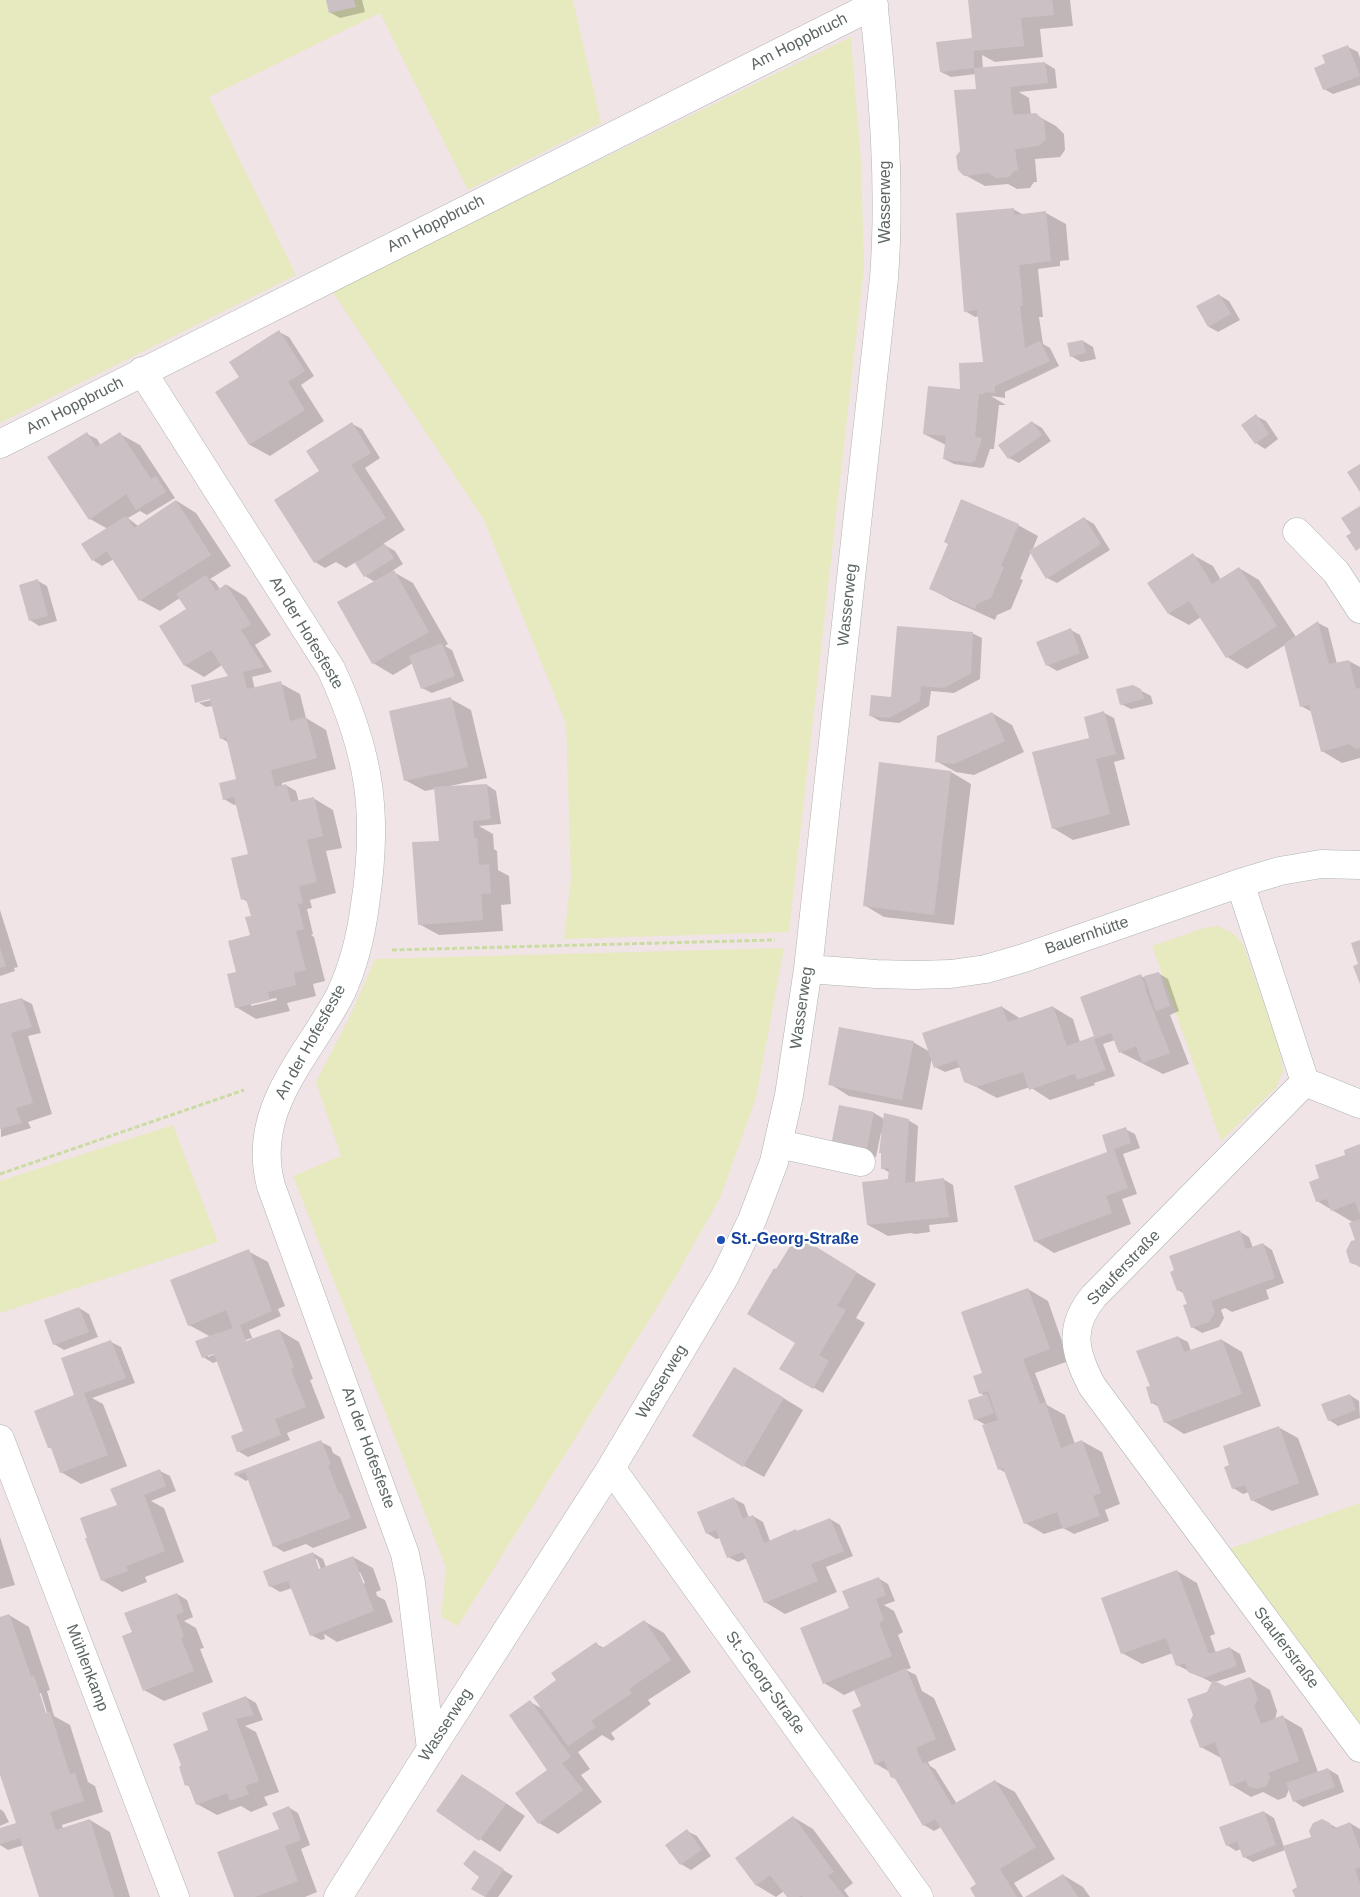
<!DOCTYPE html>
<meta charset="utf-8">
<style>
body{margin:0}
canvas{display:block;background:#f0e4e6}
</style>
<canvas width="1360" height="1897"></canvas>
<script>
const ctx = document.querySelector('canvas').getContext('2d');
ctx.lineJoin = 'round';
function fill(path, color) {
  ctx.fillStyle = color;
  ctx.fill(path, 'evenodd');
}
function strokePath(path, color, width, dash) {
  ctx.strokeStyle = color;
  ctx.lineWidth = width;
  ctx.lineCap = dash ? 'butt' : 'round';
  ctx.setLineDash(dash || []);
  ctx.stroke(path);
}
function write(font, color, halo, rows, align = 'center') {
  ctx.font = font + ' Helvetica,sans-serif';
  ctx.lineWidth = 5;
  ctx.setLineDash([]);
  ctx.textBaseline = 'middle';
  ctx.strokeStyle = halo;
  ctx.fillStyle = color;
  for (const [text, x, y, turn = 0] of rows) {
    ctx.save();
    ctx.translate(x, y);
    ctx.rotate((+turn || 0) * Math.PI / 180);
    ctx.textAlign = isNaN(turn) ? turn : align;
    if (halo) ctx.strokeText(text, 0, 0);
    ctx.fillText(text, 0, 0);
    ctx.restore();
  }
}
const green = new Path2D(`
 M0,0H573L601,123L468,190L380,13L209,97L296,275L0,423Z
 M851,37L861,162L864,268L789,932L564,939L571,878L566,724L484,520L332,291Z
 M1218,926L1234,934L1243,944L1280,1051L1283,1071L1276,1088L1221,1141L1152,946L1204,928Z
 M784,948L756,1098L720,1198L669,1288L458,1626L441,1617L446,1568L293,1176L341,1156L316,1082L350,1016L375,959Z
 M173,1125L218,1242L0,1313V1181Z
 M1360,1503V1729L1229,1549Z`);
const shadow = new Path2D(`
 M328,0H362L365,12L340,18L331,13Z
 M969,0H1070L1073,26L1040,29L1043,57L995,62L982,55L983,69L1045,63L1055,69L1057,88L1019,92L1029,98L1031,115H1036L1056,126L1064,134L1065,150L1060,157L1035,159L1037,182H1034L1030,188L1017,189L1008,184L985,186L965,175L962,152L977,90L976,74L951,77L941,72L974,40Z
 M1348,47L1358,52L1360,58V85L1333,94L1324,89L1326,64Z
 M1013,209L1024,215L1046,213L1066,224L1069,260L1060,261V266L1038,269L1043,317H1039L1043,344L1050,348L1059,366L1005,392V398L991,396L1006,405H999L994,449H990L984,467L981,468L954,464L944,459L946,445L924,434L966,391L988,363L979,316L975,317L965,311Z
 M1219,295L1229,301L1240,320L1218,332L1209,327Z
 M279,332L289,337L314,376L301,385L324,421L270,456L250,445L217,392L240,378Z
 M1083,341L1093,347L1096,359L1081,362L1071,356Z
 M1256,416L1266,421L1278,439L1265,449L1256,443Z
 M1032,422L1042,428L1051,441L1019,463L1009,458Z
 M352,424L362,429L380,458L365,468L405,530L383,544L395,551L403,564L392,571L413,583L448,644L445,646L452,650L464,681L432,693L422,688L413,663L393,675L373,663L375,582L365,576L356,562L346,568L336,562L325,568L315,562L299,536L322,471Z
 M87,434L97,439L101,446L120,434L140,445L175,498L147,515L140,511L128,518L138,526L177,501L196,513L231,566L210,579L215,582L220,589L227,585L246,597L271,635L255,645L272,672L252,677L255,689L280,683L300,694L306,718L326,730L336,769L282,783V786L286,785L296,791L299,802L313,798L333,810L342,848L326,851L336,893L310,900L312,908L307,909L313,934L311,935L314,937L325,981L313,984L316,996L287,1003L290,1011L256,1019L236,1007L228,975L237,973L229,941L251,936L247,918L252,917L249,903L243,899L233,859L249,855L237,804L234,805L224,799L220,784L238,779L229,743L221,738L213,706L206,707L199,703L211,700V697L196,702L192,686L230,677L222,665L204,677L184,665L160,627L188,609L180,598L160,611L140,600L114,559L102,566L93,560L83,545L108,529L90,519L49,458ZM276,998L277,1000L251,1006V1003Z
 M1084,518L1094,524L1110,550L1057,583L1047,578L1031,552L1020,579L1023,580L1011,609L997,615L995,620L951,600L931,589L950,544L1018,525L1038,536L1032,551Z
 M1193,555L1213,566L1221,580L1239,568L1259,580L1296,637L1318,623L1328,628L1337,664L1349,661L1360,667V758L1342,763L1322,751L1312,712L1301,706L1285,645L1247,669L1227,657L1201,617L1189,625L1169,614Z
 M38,581L47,586L57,621L39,626L30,620Z
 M1071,630L1080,635L1089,658L1057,671L1047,665Z
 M972,633L982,638L980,679L954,693L931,691L929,706L899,723L880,721L871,716Z
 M1140,690L1151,696L1153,704L1131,709L1121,704Z
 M451,699L471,710L487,778L450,786L487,785L496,791L501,824L479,826L493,834L494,849L497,851L498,870L509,876L511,904L501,905L503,931L439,935L419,924L440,842L437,806L436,805L435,789L425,791L405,780Z
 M992,713L1012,725L1024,752L974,775L956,772L936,761Z
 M1104,713L1114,718L1125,759L1114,762L1130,825L1073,840L1053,828Z
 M951,772L971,784L954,925L884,917L864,905Z
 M0,910L18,967L14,968L15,971L0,976Z
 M1158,973L1168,979L1179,1011L1170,1015L1189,1064L1163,1074L1120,1052L1115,1040L1103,1044L1115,1076L1094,1083L1095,1085L1050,1100L1030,1087L997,1098L965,1081L960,1067L945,1072L935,1067L932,1057L922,1110L849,1096L830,1084L913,1042L930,1052L1002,1007L1021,1019L1053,1007L1073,1019L1080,1042L1095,1037L1141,976L1145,978Z
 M22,999L32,1004L41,1033L28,1036L52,1114L28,1122L31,1128L1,1137L0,1004Z
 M840,1106L874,1113L884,1119L908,1120L918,1126L915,1183L943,1179L953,1185L958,1222L929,1225L930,1232L915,1234L911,1233L888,1236L868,1225L893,1180L890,1173L882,1168L883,1133H881L876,1157L842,1150Z
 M1125,1129L1135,1134L1140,1148L1123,1154L1137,1194L1122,1199L1131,1224L1054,1253L1035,1241L1109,1152Z
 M1360,1145V1267L1351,1262L1356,1241L1354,1223L1317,1201L1321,1179Z
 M1240,1232L1249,1237L1253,1248L1263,1244L1272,1250L1284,1283L1266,1290L1269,1299L1232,1312L1225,1308L1221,1310L1224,1318L1219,1327L1202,1333L1192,1327L1188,1304L1185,1294L1178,1290Z
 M817,1249L876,1284L856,1318L865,1323L823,1393L781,1369L796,1344Z
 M248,1251L268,1262L285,1306L278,1309L281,1316L249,1330L253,1340L279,1330L299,1342L313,1379L310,1380L325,1418L287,1433L290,1440L248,1457L238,1451L247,1432L218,1361L213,1363L203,1357L211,1337L189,1325ZM251,1338L252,1340L208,1357V1354Z
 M1028,1289L1048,1301L1069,1361L1035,1373L1047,1405L1065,1415L1075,1444L1082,1441L1102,1452L1120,1504L1105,1510L1109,1521L1074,1534L1063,1528L1044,1534L1025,1523L1006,1473L999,1469L986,1425L975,1419L985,1396L980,1393L982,1374Z
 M79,1308L89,1314L98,1337L64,1350L54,1344Z
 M1178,1337L1188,1342L1191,1351L1222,1340L1242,1352L1261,1406L1184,1434L1165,1422L1159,1407L1152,1403V1387Z
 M111,1342L121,1347L135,1383L92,1398L103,1404L127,1466L81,1484L61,1472L53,1450L49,1447L76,1395Z
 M754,1380L803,1410L764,1477L744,1466Z
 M1350,1395L1359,1401L1360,1418L1338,1426L1329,1420Z
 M1278,1427L1298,1438L1319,1495L1272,1511L1252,1500L1249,1492L1243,1494L1233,1488Z
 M321,1442L331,1447L333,1453L340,1457L367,1528L313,1548L306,1544L284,1552L274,1546L249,1479L246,1481L236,1475Z
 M160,1471L170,1476L176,1491L151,1501L164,1508L184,1562L145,1577L147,1582L122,1592L102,1580L119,1506Z
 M734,1499L744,1504L749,1518L753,1516L763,1522L770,1541L830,1519L840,1525L853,1556L826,1567L837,1592L785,1614L765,1602L747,1558L738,1562L728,1557L720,1538L716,1539L707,1533Z
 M0,1537L15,1585L0,1589Z
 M313,1553L323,1559L326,1567L353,1557L373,1568L381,1590L376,1592L377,1596L385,1600L393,1622L337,1642L324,1634L325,1639L321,1640L311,1635L292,1588L280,1592L270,1586ZM315,1559H317L323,1574L320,1575ZM358,1572H360L365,1583L363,1584Z
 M1177,1571L1197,1583L1215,1634L1210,1636L1216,1653L1230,1648L1240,1654L1246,1672L1215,1682L1225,1687L1250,1678L1270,1690L1277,1711L1275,1720L1283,1717L1302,1728L1318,1772L1328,1769L1338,1775L1344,1792L1303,1807L1294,1801L1289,1789L1286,1797L1278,1800L1263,1792L1251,1797L1231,1785L1221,1758L1201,1747L1208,1693L1213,1683L1177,1665L1173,1653L1142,1664L1122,1653Z
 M878,1578L888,1584L895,1601L884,1605L894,1611L903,1632L898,1635L911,1668L906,1670L916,1675L922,1691L934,1698L956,1750L928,1762L930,1766L935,1769L957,1804L995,1781L1015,1792L1055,1859L1014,1883L1023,1897H977L978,1884L941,1827L934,1831L924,1825L897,1780L892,1777L890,1772L876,1764L864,1706L855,1690L844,1695L824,1683L852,1608Z
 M177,1594L187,1600L193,1617L184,1621L196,1628L204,1648L200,1649L213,1682L164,1701L144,1690Z
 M9,1615L29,1627L50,1690L47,1691L54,1716L70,1725L88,1782L95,1786L103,1812L62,1825L63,1829L90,1820L110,1832L130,1897H41L24,1845L8,1850L0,1845V1830L20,1823L0,1771V1618ZM39,1693H41L49,1719L47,1720Z
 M644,1621L664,1633L691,1672L648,1700L651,1704L611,1733L615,1739L612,1741L602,1735L578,1752L590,1769L581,1775L602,1802L558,1834L539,1823L549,1771L530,1702L543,1709L557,1682L596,1644L604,1648Z
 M246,1697L256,1703L263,1720L245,1726L256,1732L279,1792L264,1797L268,1805L251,1812L241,1806L217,1815L197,1804L191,1787L186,1785L211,1730Z
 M462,1775L482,1787L525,1816L500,1852L437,1811Z
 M288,1807L298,1813L310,1845L301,1849L317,1892L305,1897H235L280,1830Z
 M0,1809L4,1812L9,1822L0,1826Z
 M1264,1812L1274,1818L1284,1847L1313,1837L1330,1824L1337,1828L1350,1823L1360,1829V1897H1296L1299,1888L1285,1850L1253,1862L1244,1857L1241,1849L1236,1851L1227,1845Z
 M793,1817L813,1829L853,1883L844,1890L849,1897H788L784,1891L776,1897L756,1885Z
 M687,1831L697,1836L711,1856L691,1870L681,1864Z
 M484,1858L513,1876L498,1897H486L472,1889L481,1877Z
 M1063,1875L1083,1887L1090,1897H1028Z`);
const building = new Path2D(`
 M326,0H354L356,7L329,13Z
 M968,0H1052L1054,15L1021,18L1024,46L974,51V68L940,72L936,42L972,38Z
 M1348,45L1360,76L1323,90L1314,68L1325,63L1322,55Z
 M1045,62L1048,83L1010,87L1013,115L1036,113L1044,121L1046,139L1039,146L1015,149L1018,171H1014L1009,177L996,178L989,173L964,176L958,170L956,156L960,151L954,90L976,89L974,68Z
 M1014,208V215L1046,211L1051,261L1019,265L1023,306H1020L1025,348L1040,341L1050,361L995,386V393L985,392L984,394H979L975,437L982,438L975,461L971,463L943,459L946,436L923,434L928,386L960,389L959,363L983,362L977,310L964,312L956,213Z
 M1219,294L1231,314L1208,327L1196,306Z
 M279,330L305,371L288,382L305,410L249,445L215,392L239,377L229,362Z
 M1083,340L1086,353L1070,357L1067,343Z
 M1256,414L1269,434L1255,444L1241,425Z
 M1032,421L1042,435L1008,459L998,445Z
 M352,422L371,453L351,465L386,518L314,563L274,500L319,471L306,451Z
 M87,432L96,447L120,432L151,479L156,476L166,492L136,510L126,494L89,520L47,457Z
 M1360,464V492L1347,472Z
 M961,499L1019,524L1001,566L1004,567L991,598L977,604L975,609L929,589L948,544L944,542Z
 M176,500L211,555L139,601L107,551L92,561L81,544L126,516L134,528Z
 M1360,506V548L1356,551L1346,536L1351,533L1341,518Z
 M1084,517L1101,544L1046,579L1029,551Z
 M385,544L394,558L364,577L355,563Z
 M1193,553L1212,584L1239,567L1277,626L1226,658L1189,601L1168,614L1147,583Z
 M394,570L429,632L372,664L337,602Z
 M206,575L216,591L226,584L251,624L241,630L264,667L243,672L247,689L281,681L290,721L306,717L317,758L271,770L275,787L286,784L291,802L314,797L323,836L307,840L317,882L299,886L303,903L298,904L304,929L296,931L306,970L294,973L296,985L268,992L270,1000L235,1008L227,974L236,972L228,941L250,935L245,917L251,916L246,899L241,900L231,858L248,854L234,797L223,800L219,783L236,779L226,737L220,739L210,699L195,703L191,685L228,676L211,650L184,666L159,626L186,609L176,594Z
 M38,579L48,616L29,621L19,585Z
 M1318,621L1329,664L1349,660L1356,689L1360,688V748L1357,749L1349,744L1321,752L1309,705L1300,707L1284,644Z
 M897,626L973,632L971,673L944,688L921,686L920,701L889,718L869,716L871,695L891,697Z
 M1071,628L1080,653L1046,666L1036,642Z
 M442,643L455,676L421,689L409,656Z
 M1133,685L1141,689L1144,699L1120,705L1116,689Z
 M451,697L468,767L404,781L389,711Z
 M1104,711L1116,754L1096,759L1110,814L1052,829L1032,752L1089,738L1084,717Z
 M992,712L1005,741L954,764L935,762L937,736Z
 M879,762L951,771L934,915L863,906Z
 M487,784L491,819L473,821L474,838H477L479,865L489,864L491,893L481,894L483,920L418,925L412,842L439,841L434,787Z
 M1360,940V984L1353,966L1358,964L1351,943Z
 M0,948L6,966L0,968Z
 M1159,972L1170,1006L1156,1011L1144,976Z
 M1141,974L1146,988L1145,989L1170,1053L1142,1063L1136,1046L1119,1053L1111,1033L1094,1039L1106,1070L1077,1080L1075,1074L1071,1075L1029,1090L1023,1072L976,1087L964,1082L957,1060L934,1068L922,1033L1002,1006L1008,1022L1053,1006L1067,1046L1094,1036L1080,997Z
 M22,998L32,1027L11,1033L33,1103L16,1108L22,1123L0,1129V1004Z
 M839,1027L914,1041L902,1100L828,1085Z
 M839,1105L874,1112L866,1153L831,1145Z
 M884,1113L909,1119L905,1183L944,1178L949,1217L867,1225L862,1182L888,1179L889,1168L881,1169V1153H879Z
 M1126,1127L1131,1143L1114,1149L1128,1188L1106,1196L1112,1213L1034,1242L1014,1186L1107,1152L1102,1135Z
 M1360,1144V1215L1355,1202L1331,1211L1327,1199L1316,1202L1309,1182L1319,1178L1315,1165L1345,1155L1344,1150Z
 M1360,1219V1266L1350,1263L1346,1251L1351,1241L1355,1240L1349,1223Z
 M1240,1230L1246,1249L1263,1243L1275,1278L1211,1301L1215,1312L1209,1322L1191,1328L1183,1305L1187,1304L1181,1289L1177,1291L1170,1272L1174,1270L1169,1256Z
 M797,1235L857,1272L837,1306L846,1310L819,1355L829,1361L813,1389L779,1369L795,1343L747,1314L774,1268L776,1269Z
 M249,1249L272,1311L240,1325L246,1341L279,1329L294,1367L291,1369L306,1407L275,1419L281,1435L237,1452L231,1436L243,1431L214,1354L202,1358L195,1341L233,1328L226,1310L188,1326L170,1280Z
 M1028,1288L1050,1349L1023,1359L1040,1404L1045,1402L1061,1448L1082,1440L1101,1493L1093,1496L1100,1516L1063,1529L1057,1512L1024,1524L1003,1468L998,1470L982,1425L998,1420L988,1391L979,1394L973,1376L982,1373L961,1312Z
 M79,1307L89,1332L53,1345L44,1320Z
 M1178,1336L1184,1352L1222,1339L1242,1394L1164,1423L1156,1402L1151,1404L1146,1387L1150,1386L1136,1351Z
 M111,1340L126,1378L84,1393L108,1455L60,1473L51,1448H48L34,1411L74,1395L61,1358Z
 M734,1367L784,1398L743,1467L692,1436Z
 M987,1394L994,1413L974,1420L968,1400Z
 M1350,1394L1356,1410L1328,1421L1321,1404Z
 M1279,1426L1299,1483L1251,1501L1245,1485L1232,1489L1224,1467L1229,1465L1223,1446Z
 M321,1440L331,1464L328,1466L339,1494L341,1493L351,1518L273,1547L245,1472L235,1476L234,1473Z
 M160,1469L166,1486L144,1495L165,1551L126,1566L128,1571L101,1581L85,1538H87L80,1518L117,1505L110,1489Z
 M734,1497L743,1519L753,1515L764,1543L796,1529L797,1531L830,1518L844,1551L811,1564L818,1581L764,1603L743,1552L727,1558L716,1530L706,1534L697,1512Z
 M313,1552L319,1569L353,1556L374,1611L310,1636L288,1581L269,1587L263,1571Z
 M1177,1570L1209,1654L1230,1647L1237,1666L1203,1678L1188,1672L1185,1663L1176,1666L1166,1638L1121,1654L1101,1598Z
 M879,1577L886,1595L876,1599L884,1620L879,1623L892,1656L823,1684L800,1628L849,1608L842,1591Z
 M177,1593L184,1612L176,1615L184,1636L181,1638L194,1671L143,1691L122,1636L132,1632L124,1613Z
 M9,1614L31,1676L34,1675L46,1713L50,1712L70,1774L75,1773L84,1801L50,1812L56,1830L90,1819L114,1897H39L20,1838L0,1844V1828L16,1823L0,1775V1617Z
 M644,1620L671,1660L629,1689L632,1693L591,1721L596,1727L568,1746L533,1697L556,1680L551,1673L596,1642L601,1649Z
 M906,1668L936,1739L916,1748L923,1764L926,1762L952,1805L995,1780L1036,1847L1000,1869L1017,1897H975L970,1888L976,1884L935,1819L923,1826L894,1777L891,1778L884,1760L875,1765L852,1710L861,1706L854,1690Z
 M1250,1677L1258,1699L1254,1706L1261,1724L1283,1715L1299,1761L1268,1773L1270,1778L1266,1786L1257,1789L1248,1786L1246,1780L1230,1786L1215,1742L1200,1748L1190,1721L1193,1715L1187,1699L1207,1692L1213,1680L1225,1686Z
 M246,1696L254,1715L236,1719L259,1781L245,1786L249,1794L230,1801L227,1793L196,1805L188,1784L185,1786L179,1767L181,1765L173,1744L208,1730L202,1713Z
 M530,1700L571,1757L562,1763L583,1790L538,1824L515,1793L547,1770L509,1715Z
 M1328,1768L1335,1787L1293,1802L1286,1783Z
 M462,1774L506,1804L479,1841L436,1811Z
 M289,1806L301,1840L285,1846L298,1881L255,1897H234L217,1852L279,1829L272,1813Z
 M1264,1811L1276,1845L1243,1858L1237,1841L1226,1846L1219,1827Z
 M793,1816L834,1872L828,1876L845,1897H803L802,1895L799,1897H787L770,1875L756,1886L735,1858Z
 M1322,1819L1330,1823L1333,1829L1350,1822L1360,1850V1867L1355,1869L1360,1884V1897H1295L1292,1890L1297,1887L1283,1846L1311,1837L1309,1831L1313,1823Z
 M687,1829L702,1850L680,1865L665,1845Z
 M474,1850L504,1869L485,1897L471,1889L479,1877L463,1864Z
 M1063,1874L1078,1897H1025Z`);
const path = new Path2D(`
 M392,950L775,940
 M0,1174L244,1090`);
const minor = new Path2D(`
 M142,371L331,669C370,753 379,814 365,905C361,935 354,965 341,993C309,1056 250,1108 271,1186L405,1554L411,1583L431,1749
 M0,444L874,5
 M1297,532L1336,572L1360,609
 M1240,883L1305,1082L1094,1296C1068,1327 1074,1352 1092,1386L1360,1748
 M808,969L876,974L914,975L951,974L986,969L1024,958L1240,883L1280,871L1321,864L1360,865
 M1305,1082L1360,1104
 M779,1144L861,1162
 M0,1439L175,1897
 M611,1468L919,1897
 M338,1897L431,1749L611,1468L725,1276L752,1220L774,1162L789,1095L808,969L884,278C891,185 883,92 873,0`);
const markers = [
 [721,1240,5,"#1a4fb4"]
];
const streetNames = [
 ["Am Hoppbruch",799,42,-27],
 ["Wasserweg",886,202,-90],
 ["Am Hoppbruch",436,224,-27],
 ["Am Hoppbruch",75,406,-27],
 ["Wasserweg",848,605,-84],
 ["An der Hofesfeste",306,633,59],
 ["Bauernhütte",1087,936,-19],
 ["Wasserweg",802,1008,-82],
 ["An der Hofesfeste",311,1042,-61],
 ["Stauferstraße",1124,1268,-46],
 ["Wasserweg",662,1382,-59],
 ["An der Hofesfeste",368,1448,70],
 ["Stauferstraße",1286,1648,53],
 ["Mühlenkamp",87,1668,69],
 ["St.-Georg-Straße",765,1683,54],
 ["Wasserweg",446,1725,-57]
];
const transitNames = [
 ["St.-Georg-Straße",731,1240]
];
fill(green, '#e7e9bf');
fill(shadow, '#0003');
fill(building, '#cbc1c4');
strokePath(minor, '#adb5b3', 29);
strokePath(path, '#cadca1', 3, [5, 2.5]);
strokePath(minor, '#fff', 28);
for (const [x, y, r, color] of markers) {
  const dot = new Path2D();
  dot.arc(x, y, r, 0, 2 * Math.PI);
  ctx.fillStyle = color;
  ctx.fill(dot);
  strokePath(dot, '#fff', 2);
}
write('16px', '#5c6662', '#fff', streetNames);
write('bold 16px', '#164399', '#fff', transitNames, 'left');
</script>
